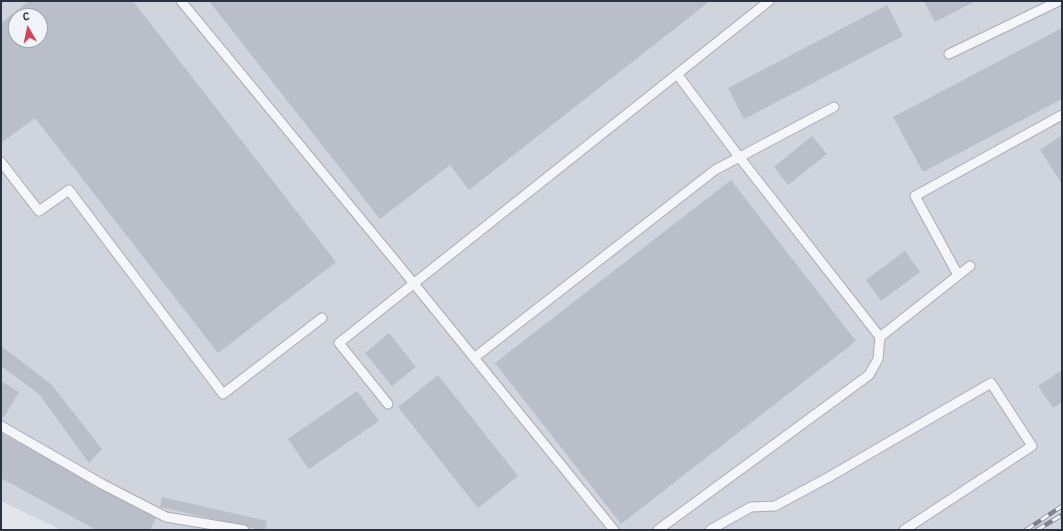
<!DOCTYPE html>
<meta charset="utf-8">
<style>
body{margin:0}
#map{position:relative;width:1063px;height:531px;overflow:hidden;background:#e2e5ea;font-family:Overpass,sans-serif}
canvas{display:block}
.frame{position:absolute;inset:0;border:2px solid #293243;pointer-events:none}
.north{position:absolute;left:8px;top:8px;width:40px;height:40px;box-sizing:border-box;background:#f1f4f8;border:1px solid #a1a6b0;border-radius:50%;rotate:351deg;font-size:11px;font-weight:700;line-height:16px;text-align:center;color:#293243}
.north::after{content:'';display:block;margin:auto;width:14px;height:18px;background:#d04657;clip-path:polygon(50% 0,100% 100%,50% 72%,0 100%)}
</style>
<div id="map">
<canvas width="1063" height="531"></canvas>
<div class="frame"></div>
<div class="north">С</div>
</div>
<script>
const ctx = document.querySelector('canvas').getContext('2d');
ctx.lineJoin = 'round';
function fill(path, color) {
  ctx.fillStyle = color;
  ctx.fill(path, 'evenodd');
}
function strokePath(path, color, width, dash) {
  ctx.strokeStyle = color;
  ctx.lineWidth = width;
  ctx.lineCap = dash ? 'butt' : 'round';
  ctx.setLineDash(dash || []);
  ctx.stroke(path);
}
const built = new Path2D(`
 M1,1H1062V530H61L1,501ZM16,16H40V40H16Z`);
const building = new Path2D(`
 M29,1H133L336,262L218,353L35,118L1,143V23ZM16,16H40V40H16Z
 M209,1H710L469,190L450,165L380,219Z
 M924,1H976L935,22Z
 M887,5L903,36L744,119L728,88Z
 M1062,28V99L923,172L893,117Z
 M1062,135V184L1040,150Z
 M812,136L827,154L788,185L774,167Z
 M731,180L856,341L621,524L495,363Z
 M905,251L920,272L881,301L866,280Z
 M389,333L416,367L392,386L365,353Z
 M1,346L52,385L102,449L89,463L39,394L1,366Z
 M1062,370V402L1053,408L1038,386Z
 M438,375L518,476L478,508L398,407Z
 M1,381L19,392L4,417L1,416Z
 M357,391L379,421L309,469L288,439Z
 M1,433L156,518L150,530H96L1,478Z
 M162,497L267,521L265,530H261L160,507Z`);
const lane = new Path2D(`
 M181,1L402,269L614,530
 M949,54L1059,1
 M677,74L740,158L880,337
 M1,162L39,211L69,190L223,394L322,318
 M958,275L915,196L1062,115
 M474,358L715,170L834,107
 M388,404L339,343L769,1
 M1,426L102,484L166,517L244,530
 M658,530L869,375L878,359L880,337L970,266
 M710,530L751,507L775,506L829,477L991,383L1032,446L904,530`);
const rail = new Path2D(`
 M1026,530L1062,506
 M1037,530L1062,515`);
fill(built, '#d0d4dc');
fill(building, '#b9bec8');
strokePath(lane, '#a7acb5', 11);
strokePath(lane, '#f5f6f9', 9);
strokePath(rail, '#7b8494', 4.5);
strokePath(rail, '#f1f4f8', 3, [9]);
</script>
